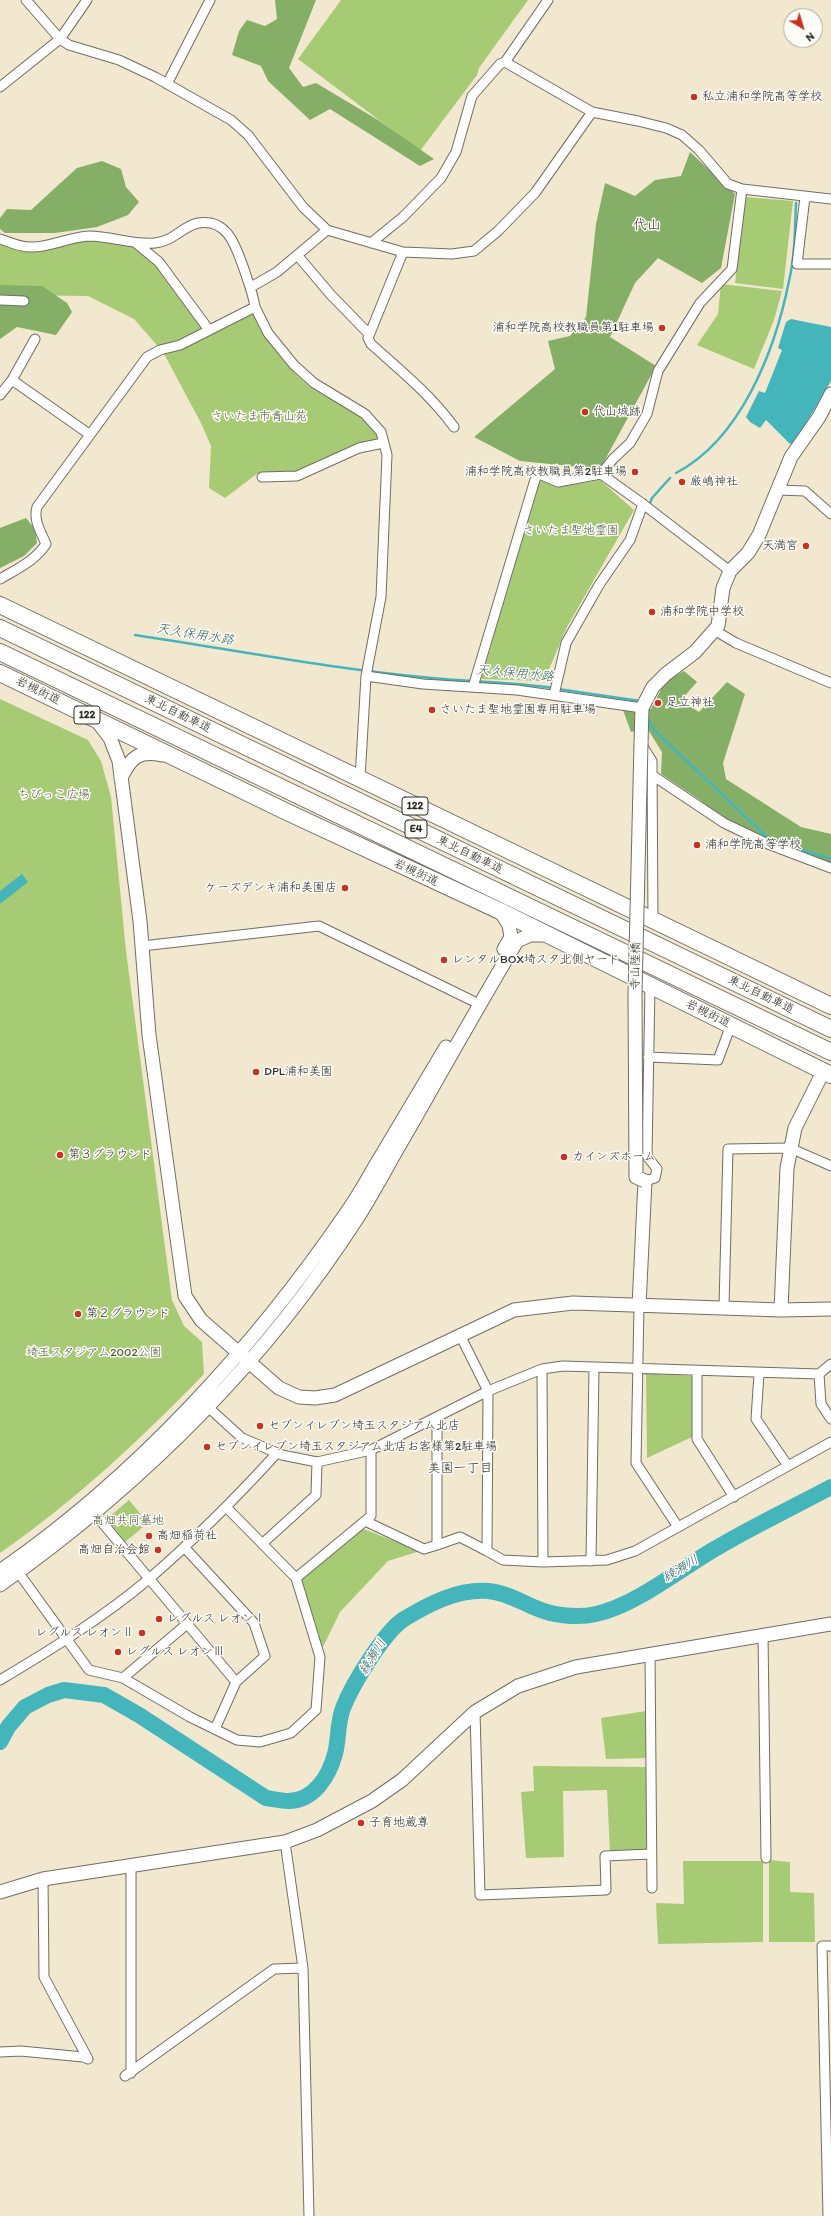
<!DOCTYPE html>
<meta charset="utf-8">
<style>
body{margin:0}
#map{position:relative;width:831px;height:2216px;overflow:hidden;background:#f2e8cf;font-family:Itim,sans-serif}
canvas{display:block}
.north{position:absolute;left:783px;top:8px;width:40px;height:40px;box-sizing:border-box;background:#fdfcf7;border:1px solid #a9a8a5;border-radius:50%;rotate:142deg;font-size:11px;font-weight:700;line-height:16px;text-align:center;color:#2b2b2b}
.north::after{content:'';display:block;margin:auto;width:14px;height:18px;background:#c8321e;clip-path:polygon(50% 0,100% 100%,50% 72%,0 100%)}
</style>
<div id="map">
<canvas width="831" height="2216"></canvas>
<div class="north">N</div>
</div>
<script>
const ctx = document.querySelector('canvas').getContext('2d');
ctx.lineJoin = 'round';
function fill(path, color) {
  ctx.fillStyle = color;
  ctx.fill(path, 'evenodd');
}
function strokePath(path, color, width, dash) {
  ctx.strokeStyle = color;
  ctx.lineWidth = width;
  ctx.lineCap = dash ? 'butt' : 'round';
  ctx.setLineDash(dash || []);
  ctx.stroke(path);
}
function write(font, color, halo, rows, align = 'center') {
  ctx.font = font + ' Itim,"Klee One",sans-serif';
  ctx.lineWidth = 3;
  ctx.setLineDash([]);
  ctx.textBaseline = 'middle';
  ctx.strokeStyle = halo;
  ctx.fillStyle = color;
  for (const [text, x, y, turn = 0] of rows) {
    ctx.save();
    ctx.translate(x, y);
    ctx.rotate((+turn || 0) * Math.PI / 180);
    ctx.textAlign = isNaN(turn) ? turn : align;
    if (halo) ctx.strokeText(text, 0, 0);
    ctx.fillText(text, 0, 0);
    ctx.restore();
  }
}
const green = new Path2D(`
 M341,0H528L479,68L477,75L420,151L298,59Z
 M745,197L793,201L783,289L735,283Z
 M107,240L137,246L156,263L208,335L252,312C266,338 281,361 303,381C329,405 362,404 379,439L376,443L297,474L258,473L225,498L209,488L211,446L201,423L163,352L134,319L88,296L0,295V242L29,251L73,241Z
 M721,284L782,291L774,320L754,369L697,345L718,314Z
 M540,480L560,487L600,480L634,510L567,627L544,681L481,679Z
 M0,699L88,740L101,761L111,797L126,951L172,1300L184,1326L202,1342L204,1374C141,1439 75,1501 0,1553Z
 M646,1373L693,1376L692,1437L647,1458Z
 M129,1500L148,1523L125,1542L107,1521L109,1517Z
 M361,1528L420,1551L388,1561L340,1612L322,1649L301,1580Z
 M646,1711L647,1758L606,1759L601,1718Z
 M533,1766L646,1767V1851L610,1852L607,1790L563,1791L564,1857L526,1858L521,1792L534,1791Z
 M769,1860L790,1862V1892L814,1893L815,1942H769Z
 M683,1861H763V1942L658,1944L656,1903L684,1904Z`);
const forest = new Path2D(`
 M275,0H316L289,68L303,87L316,83L378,120L434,159L420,166L330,109L310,120L268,81L261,66L232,55L239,31L247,20L265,26L277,19Z
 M690,152L735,194L721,268L702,283L658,258L635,283L610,337L656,366L600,469L520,461L474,437L555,369L548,341L570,336L586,317L596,224L605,183L635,196L655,180L681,176Z
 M102,161L121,169L126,187L139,202L128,215L97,227L55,233H5L0,229V218L7,209L31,210L77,168Z
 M0,285L42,286L67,303L72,312L56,335L17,327L0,339Z
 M26,518L35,529L37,543L24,556L0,568V528Z
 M684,671L697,682L681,700L699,712L727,682L745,694L723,763L726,779L801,827L831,834V865L741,836L700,800L661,774L662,752L647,728L631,732L623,710L651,709L665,682Z`);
const water = new Path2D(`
 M791,319L831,327V381L795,442L790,444L766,420L760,428L750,422L746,417L759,391L765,393L782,350L778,348L786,322Z
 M22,874L28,882L0,904V891Z`);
const stream = new Path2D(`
 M676,473C741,439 775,351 789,281C795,256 795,229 796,203
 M649,506L652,498L670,478
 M135,635C234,650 332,669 432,678C473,682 513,682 553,688
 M568,653L571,641
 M558,689L640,701
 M647,716L652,728L769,839L831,859`);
const river = new Path2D(`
 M0,1742L8,1727L25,1707L48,1695L64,1690L104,1695L139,1715L266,1798C273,1799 281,1801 288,1801C314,1801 329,1776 335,1754C339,1739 337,1724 343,1708C352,1685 384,1632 404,1619C429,1604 457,1589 488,1591C505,1592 521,1602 536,1608C553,1616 578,1618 596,1614C634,1606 679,1570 713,1550C751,1527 792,1508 831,1487`);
const street = new Path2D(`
 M26,0L60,39L69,45L119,60L155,77L231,120L248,135L303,207L327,230L403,252L452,254L474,251L498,231L535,193L592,112
 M505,62L592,112L638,121L666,128L682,135L699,150L728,184L742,189L831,199
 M167,84L210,0
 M0,87L60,39L87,0
 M805,197L797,264H831
 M0,239C10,242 21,248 32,247C51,247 69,237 89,236C111,236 132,245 155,243C174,241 183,226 198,223C228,218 236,247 244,269C248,282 253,293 255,307
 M136,243L159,262L209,330
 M371,243L403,217L441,178L456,152L472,96L500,64L505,62L548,0
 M403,252L368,338L371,344C400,370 431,395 454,427
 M298,256L331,295L369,334
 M251,287L277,272L327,230
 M0,300L24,301
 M12,380L89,434
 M0,395L12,380L35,339
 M601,474L613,459L630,443L647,414L658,371L700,303L732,269L742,189
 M262,477L297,476L359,448L383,443
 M778,490L805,491L831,514
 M0,579C17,569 35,561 46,544C41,532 33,520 37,507L147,357L160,350L180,345L255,307L268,333L294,365L314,383L365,414L381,432L387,455L381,597L366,676L360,779
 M714,630L736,643L831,683
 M366,676L423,684L517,690L642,708
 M473,687L537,473L558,482L601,474L643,504L730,571
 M554,695L566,643L599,585L630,540L643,504
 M641,744L652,761L653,921
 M652,775L724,823L768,844L831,868
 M142,946L319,926L473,1001
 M648,1057L718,1060L731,1025
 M645,1181L655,1178L657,1169L647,1156L650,986
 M639,1306L636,1463L678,1527
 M724,1307L728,1149L790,1148L831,1166
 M460,1335L488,1391L487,1551L503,1560L543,1562L607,1560L635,1551L831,1442
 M542,1369L543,1562
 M697,1372V1439L734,1497
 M759,1374L756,1419L788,1466
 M819,1374L821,1404L831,1419
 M209,1408L242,1438L282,1455L317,1462L371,1450L488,1391L542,1369L563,1366L819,1374L831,1364
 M437,1417V1545L460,1537L487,1551
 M94,1513L236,1682
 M365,1521L424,1549L437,1545
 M263,1543L316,1495L317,1462
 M184,1547L254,1623L265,1656L236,1682L215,1729
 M591,1561L594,1368
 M18,1572L89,1670L123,1678L190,1717L237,1740L260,1742L291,1733L316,1710L320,1657L296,1578L227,1508
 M296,1578L371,1516V1450
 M763,1634L766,1858
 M650,1654L652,1888
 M123,1678L187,1624
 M0,1680C52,1649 104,1617 150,1578C195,1539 237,1497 277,1453
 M475,1712L480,1895L606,1890L605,1856L651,1854
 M285,1842L303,1968L309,2216
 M131,1867V2073
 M43,1879L44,1977L88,2059
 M0,2052L21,2051L83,2057L88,2059
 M125,2076L274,1969L303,1968
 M828,2216L822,1946H831`);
const secondary = new Path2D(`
 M97,721L110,738L119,761L140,921L149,1035L185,1296L201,1320L279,1388L299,1397L315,1398L335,1395L514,1310L573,1303L781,1310L787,1168L795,1128L823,1072
 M641,744L642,708L653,687L666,674L695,652L718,626L723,588L730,571L748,553L759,535L791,457L819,417L831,394
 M121,778C131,757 139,750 162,755
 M500,911L509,925L511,937L504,949
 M639,1306L645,1181
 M781,1310L831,1309
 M0,1571C136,1477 254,1348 347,1212C359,1195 369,1176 380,1158C402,1121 424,1084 446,1047
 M0,1585C141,1485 264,1363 358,1217C375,1190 390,1161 406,1134C443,1069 479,1005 517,941L530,935H547
 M0,1892L43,1879L285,1842L317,1830L372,1801L402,1780L475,1712L518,1686L576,1667L831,1624`);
const highway = new Path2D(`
 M0,605L831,1006
 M0,628L831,1029
 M0,652L831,1052
 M0,673L287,812L500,911L831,1075`);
const secondaryBridge = new Path2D(`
 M641,744L635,994L636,1177L645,1181`);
const markers = [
 [694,97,4,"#c8321e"],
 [662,328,4,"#c8321e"],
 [585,412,4,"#c8321e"],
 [635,472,4,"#c8321e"],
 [682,482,4,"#c8321e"],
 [806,546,4,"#c8321e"],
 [652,612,4,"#c8321e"],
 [658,703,4,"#c8321e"],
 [432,710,4,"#c8321e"],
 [697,845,4,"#c8321e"],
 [345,888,4,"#c8321e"],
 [444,960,4,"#c8321e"],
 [256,1072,4,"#c8321e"],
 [60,1155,4,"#c8321e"],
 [564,1157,4,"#c8321e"],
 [78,1314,4,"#c8321e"],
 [260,1426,4,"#c8321e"],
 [207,1447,4,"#c8321e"],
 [149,1536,4,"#c8321e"],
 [158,1550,4,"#c8321e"],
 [159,1619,4,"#c8321e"],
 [142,1633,4,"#c8321e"],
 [118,1652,4,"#c8321e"],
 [361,1823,4,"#c8321e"]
];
const shields = [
 [87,715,26],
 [415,806,26],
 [416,829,22]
];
const shieldNames = [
 ["122",87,715],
 ["122",415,806],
 ["E4",416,829]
];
const poiNames = [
 ["私立浦和学院高等学校",702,97],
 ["浦和学院高校教職員第1駐車場",654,328,"right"],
 ["代山城跡",593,412],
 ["浦和学院高校教職員第2駐車場",627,472,"right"],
 ["厳嶋神社",690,482],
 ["天満宮",798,546,"right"],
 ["浦和学院中学校",660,612],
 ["足立神社",666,703],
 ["さいたま聖地霊園専用駐車場",440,710],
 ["浦和学院高等学校",705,845],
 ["ケーズデンキ浦和美園店",337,888,"right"],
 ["レンタルBOX埼スタ北側ヤード",452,960],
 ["DPL浦和美園",264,1072],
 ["第３グラウンド",68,1155],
 ["カインズホーム",572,1157],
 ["第２グラウンド",86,1314],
 ["セブンイレブン埼玉スタジアム北店",268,1426],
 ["セブンイレブン埼玉スタジアム北店お客様第2駐車場",215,1447],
 ["高畑稲荷社",157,1536],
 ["高畑自治会館",150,1550,"right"],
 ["レグルス レオンⅠ",167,1619],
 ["レグルス レオンⅡ",134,1633,"right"],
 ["レグルス レオンⅢ",126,1652],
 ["子育地蔵尊",369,1823]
];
const parkNames = [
 ["さいたま市青山苑",259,417],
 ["さいたま聖地霊園",571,531],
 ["ちびっこ広場",54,795],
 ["埼玉スタジアム2002公園",94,1353],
 ["高畑共同墓地",128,1521]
];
const streetNames = [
 ["岩槻街道",38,691,26],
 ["東北自動車道",178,714,26],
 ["東北自動車道",470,855,26],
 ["岩槻街道",416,873,25],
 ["寺山陸橋",636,966,-89],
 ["東北自動車道",761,995,26],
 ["岩槻街道",708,1014,26]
];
const waterNames = [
 ["天久保用水路",195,635,9],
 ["天久保用水路",515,674,5],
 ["綾瀬川",681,1569,-31],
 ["綾瀬川",373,1657,-58]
];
const neighbourhoodNames = [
 ["美園一丁目",460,1469]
];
const quarterNames = [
 ["代山",647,225]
];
fill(green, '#a7cb74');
fill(forest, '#85af66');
fill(water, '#45b5bc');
strokePath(stream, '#45b5bc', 2.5);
strokePath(river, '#45b5bc', 16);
strokePath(street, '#716d64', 11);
strokePath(secondary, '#716d64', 15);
strokePath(highway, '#716d64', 18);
strokePath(street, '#fff', 9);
strokePath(secondary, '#fff', 13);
strokePath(highway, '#fff', 16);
strokePath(secondaryBridge, '#716d64', 15, []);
strokePath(secondaryBridge, '#fff', 13);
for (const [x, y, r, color] of markers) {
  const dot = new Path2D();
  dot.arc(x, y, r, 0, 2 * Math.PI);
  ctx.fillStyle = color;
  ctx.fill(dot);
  strokePath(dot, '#fdfcf7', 1.5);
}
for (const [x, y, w] of shields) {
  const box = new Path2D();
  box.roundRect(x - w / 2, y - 9, w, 18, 3);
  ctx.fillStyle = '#fdfcf7';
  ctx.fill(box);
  strokePath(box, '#2b2b2b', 1);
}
write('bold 11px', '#2b2b2b', null, shieldNames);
write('12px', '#2b2b2b', '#fdfcf7', poiNames, 'left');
write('12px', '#505b41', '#fdfcf7', parkNames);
write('12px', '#2b2b2b', '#fdfcf7', streetNames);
write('italic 13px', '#356265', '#fdfcf7', waterNames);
write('13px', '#2b2b2b', '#fdfcf7', neighbourhoodNames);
write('14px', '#2b2b2b', '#fdfcf7', quarterNames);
</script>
